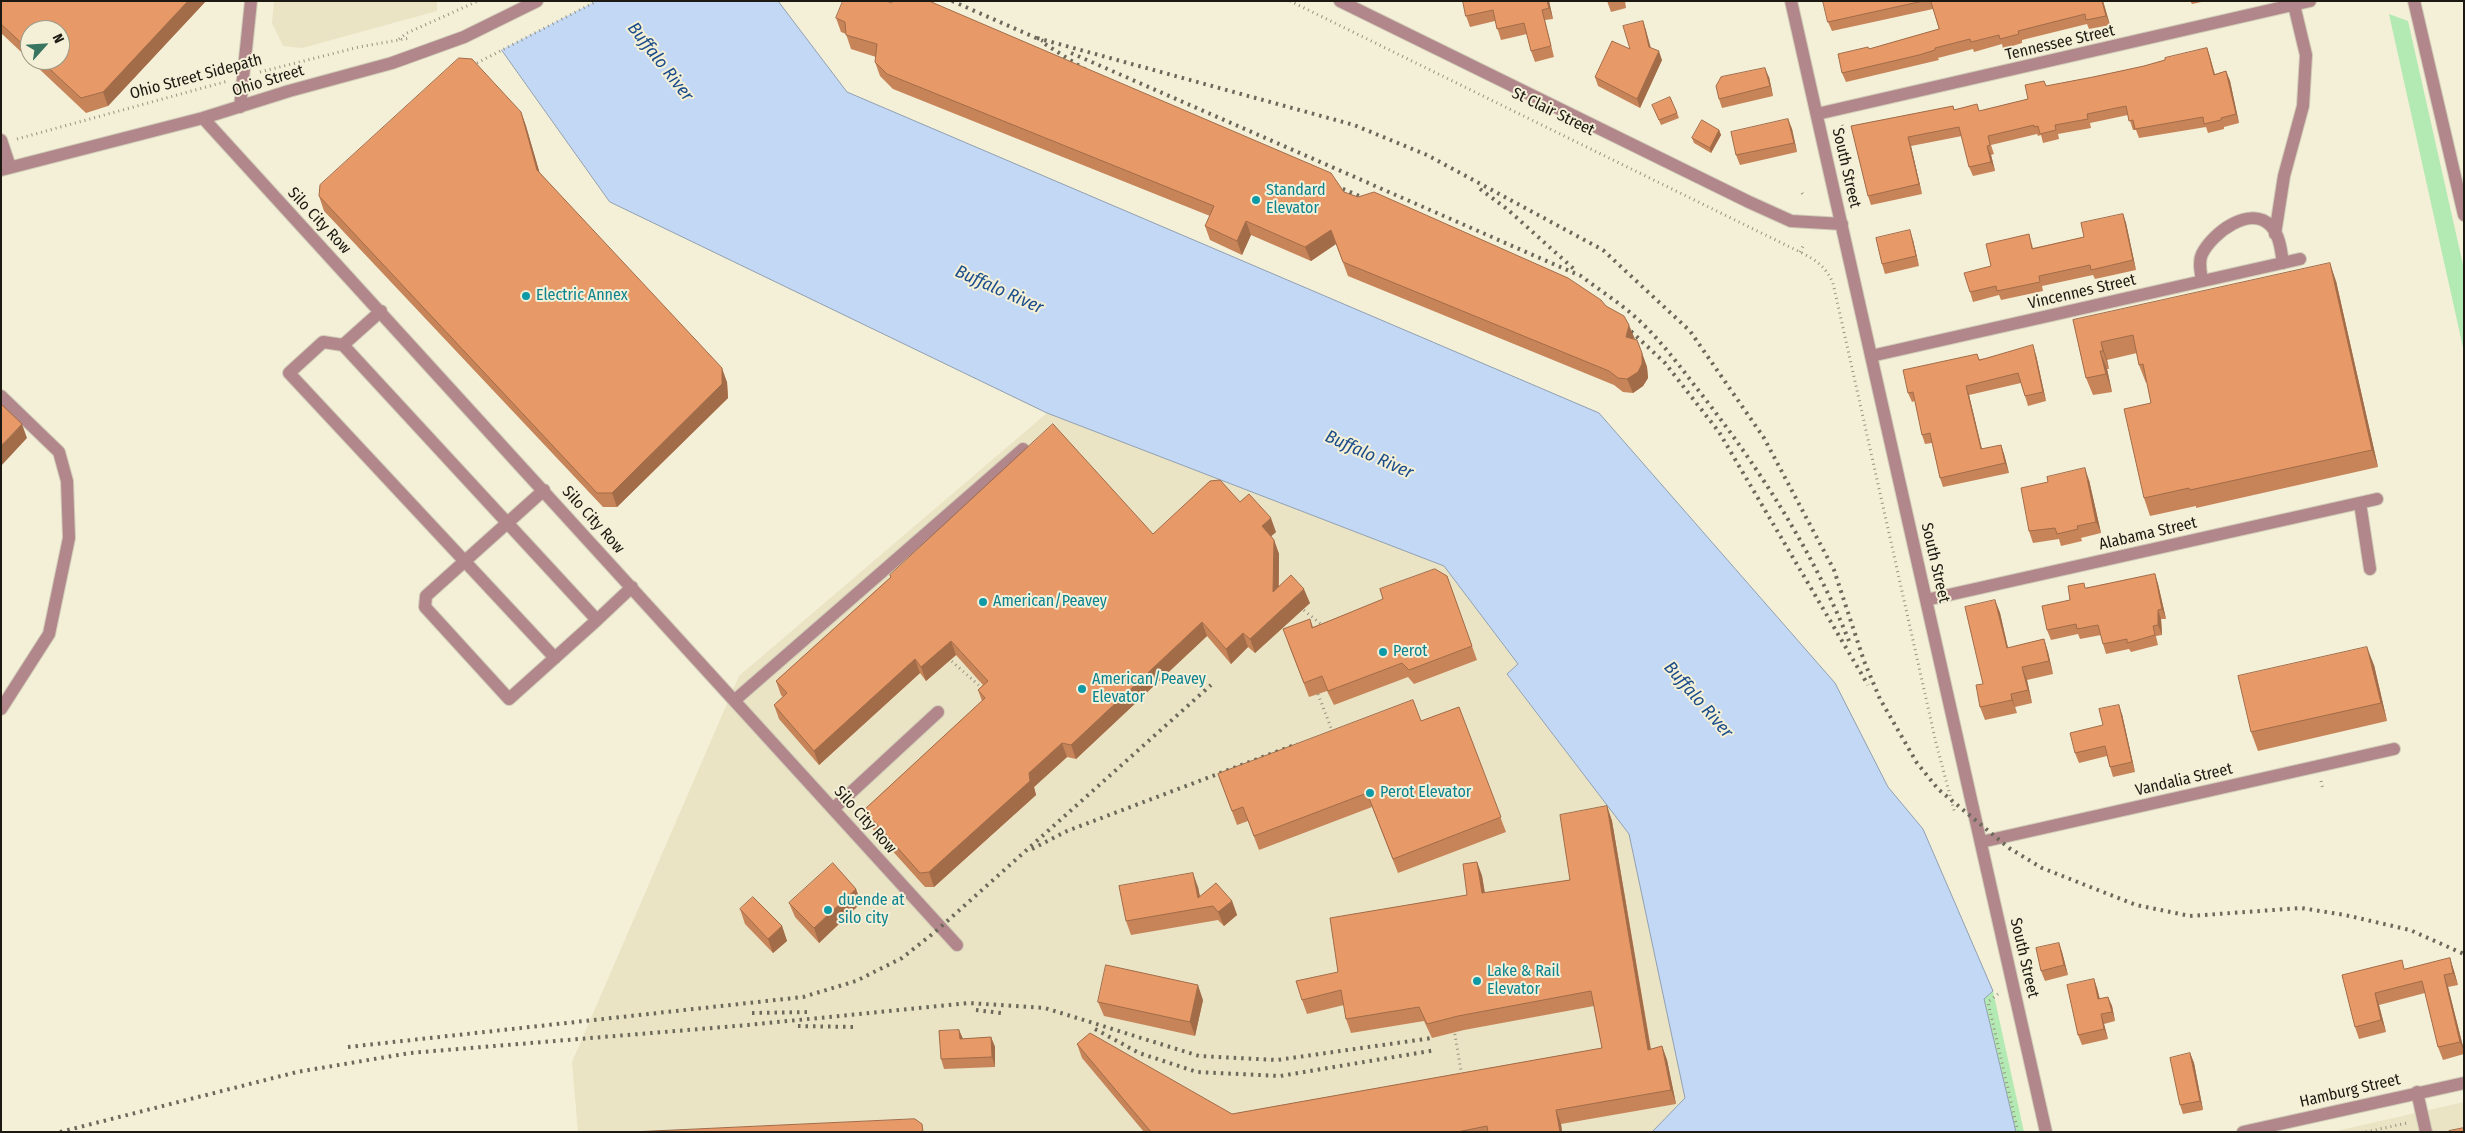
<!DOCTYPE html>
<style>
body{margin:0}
#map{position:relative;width:2465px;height:1133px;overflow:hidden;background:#f4efd7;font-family:"Fira Sans Condensed",sans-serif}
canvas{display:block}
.frame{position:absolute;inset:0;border:2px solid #1b1911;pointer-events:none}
.north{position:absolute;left:20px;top:20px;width:50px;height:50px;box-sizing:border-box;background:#f4efd7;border:1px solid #9d9988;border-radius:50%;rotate:64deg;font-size:14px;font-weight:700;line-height:20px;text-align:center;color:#1b1911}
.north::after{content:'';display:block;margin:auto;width:18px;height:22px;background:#377561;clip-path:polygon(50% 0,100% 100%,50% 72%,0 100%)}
</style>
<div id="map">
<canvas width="2465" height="1133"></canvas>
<div class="frame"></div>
<div class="north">N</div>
</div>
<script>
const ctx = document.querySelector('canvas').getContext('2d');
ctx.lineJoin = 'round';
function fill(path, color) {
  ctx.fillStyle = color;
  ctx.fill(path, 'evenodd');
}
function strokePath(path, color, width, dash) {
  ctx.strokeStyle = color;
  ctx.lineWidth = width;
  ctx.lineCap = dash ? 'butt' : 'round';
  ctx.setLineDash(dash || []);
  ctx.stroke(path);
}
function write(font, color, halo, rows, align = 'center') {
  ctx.font = font + ' "Fira Sans Condensed",sans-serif';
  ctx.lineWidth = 4;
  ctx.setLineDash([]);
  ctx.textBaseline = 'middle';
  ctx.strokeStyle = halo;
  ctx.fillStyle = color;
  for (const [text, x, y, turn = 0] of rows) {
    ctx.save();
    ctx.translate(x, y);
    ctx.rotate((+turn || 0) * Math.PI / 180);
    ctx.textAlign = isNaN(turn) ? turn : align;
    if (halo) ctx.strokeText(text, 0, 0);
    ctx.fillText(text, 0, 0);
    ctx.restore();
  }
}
const built = new Path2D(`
 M274,1H437V11L302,48L283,46L272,23Z
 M1047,413L1444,566L1518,665L1507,675L1629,834L1685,1098L1652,1132H578L572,1062L739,676Z
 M2464,1102V1132H2332Z`);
const green = new Path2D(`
 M2389,14L2408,21L2464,269V352Z
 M1993,991L2024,1132H2016L1984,999Z`);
const water = new Path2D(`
 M467,1H778L847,92L1599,413L1835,683L1888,787L1923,829L1993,991L1984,999L2016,1132H1652L1685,1098L1629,834L1507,674L1518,664L1444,566L1047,413L610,202Z`);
const pier = new Path2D(`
 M465,1H596L499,51Z`);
const path = new Path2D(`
 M1290,1L1800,252C1816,260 1826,267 1833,283L1936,743L1955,814
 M399,39L407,33L478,1
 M477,63L597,1
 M260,72L359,47L410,38
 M1842,125L1845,130
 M17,139L228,81
 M1802,193L1804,196
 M1800,252L1804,244
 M1300,607L1322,625
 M948,658L983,689
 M1318,694L1333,733
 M2321,781L2323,790
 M1998,994L1988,1002L2018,1132
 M1454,1029L1462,1077
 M2366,1132L2407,1123`);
const minor = new Path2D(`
 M1340,1L1749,202L1791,221L1842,224
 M1791,1L2046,1132
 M2414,1L2464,215
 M240,107L251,1
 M1817,114L2310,1
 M203,118L957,945
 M1,140L10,167
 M1,170L203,118L289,91L392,63L464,37L537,1
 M2275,234L2284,176L2303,106L2306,55L2294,5
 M2202,281C2201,273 2198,262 2202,254C2212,233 2251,204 2271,226C2280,236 2281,251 2283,263
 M381,311L343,345L597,620L632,587
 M343,345L323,342L289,373L555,658
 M1871,356L2300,259
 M1,396L59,452L67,481L69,538L49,634L1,709
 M544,490L426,596L425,607L509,699L597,620
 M2360,503L2370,569
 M1926,600L2377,499
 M735,700L1023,449
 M833,809L938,712
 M1981,842L2394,749
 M2417,1092L2426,1132
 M2243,1132L2464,1083`);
const rail = new Path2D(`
 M952,1L1043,41
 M1037,38L1354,125L1427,155L1603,250L1690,331L1764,438L1834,570L1864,661L1880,699L1917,763L1938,789L2009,848L2042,868L2136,905L2190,916L2301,908L2345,915L2410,930L2464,954
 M1045,44L1089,72
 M1071,53L1581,276C1598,289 1617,301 1633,315C1656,335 1676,361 1695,386C1756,463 1812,549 1849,641
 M1329,183L1373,202
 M1480,189L1507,209L1575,270
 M1620,321L1665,363L1719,432L1868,685
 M1032,849L1067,831L1297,744
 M976,1010L1001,1013
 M752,1013L812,1012
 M798,1026L856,1027
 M1095,1029L1139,1053L1197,1072L1280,1076L1436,1050
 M348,1047L803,997L856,981L902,958L935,932L1211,685
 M60,1132L297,1072L410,1053L748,1025L969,1003L1045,1008L1199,1056L1277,1060L1432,1038`);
const wall = new Path2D(`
 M1,1H206L108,106L86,113L1,33ZM30,30L60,60H30Z
 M1463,1H1549L1553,19L1545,20L1554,57L1535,62L1531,51L1527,34L1501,40L1495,21L1470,27L1466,16Z
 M1607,1H1625L1626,8L1611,12Z
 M1823,1H2103L2110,25L2089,29L2087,24L2022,40V43L2003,49L2002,44L1974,52L1973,49L1938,58L1939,60L1922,64L1846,82L1842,73L1869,49L1939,29L1933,9L1832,31L1828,22Z
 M2190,1H2206L2192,4Z
 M836,18L1344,192L1606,306L1634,339L1642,353L1647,367L1648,378L1643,386L1633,393L1623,392L1614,385L1348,276L1336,244L1311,261L1251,235L1242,255L1210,240L1205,226L1210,216L893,89L880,76L875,62L876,57L851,49L846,34L841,32Z
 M1643,21L1650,47L1662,60L1640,108L1598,86L1595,77L1630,49Z
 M2207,48L2210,57L2215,74L2226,71L2230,81L2239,123L2224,127V129L2208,133L2206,127L2139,138L2136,130H2133L2128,115L2090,123L2091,128L2058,134L2059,139L2043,143L2041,135L2038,136L2037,134L1991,145L1994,154L1991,155L1995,171L1973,176L1969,167L1962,136L1911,146L1922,194L1871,205L1868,196L1851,126L1953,106L1954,110L1977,104L1979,111L2028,99L2044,81L2046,86L2093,77L2144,66Z
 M1769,77L1773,96L1722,108L1719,99Z
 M1654,109L1677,113L1679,118L1661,125Z
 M521,112L526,126L539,172L727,382L728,398L617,507H603L324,211L319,196Z
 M1788,119L1792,129L1797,152L1740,165L1736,155Z
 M1719,130L1721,135L1711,153L1694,143L1692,138Z
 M2123,214L2126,223L2136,270L2095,279L2093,275L2042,286L2043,291L2001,300L1999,295L1973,302L1970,292L1991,266L2029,234L2033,248L2084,237Z
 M1913,240L1919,266L1885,274L1882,264Z
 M2336,281L2378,467L2196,508V506L2150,516L2144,498L2151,403L2147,382L2146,383L2139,365L2137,353L2107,360L2109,369H2107L2112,392L2093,395L2086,378L2073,320Z
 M2036,355L2046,401L2028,406L2021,383L1969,395L1982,449L2001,445L2004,454L2009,473L1943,487L1940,478L1932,443L1925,444L1922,435L1915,401L1912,402L1908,393L1979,359Z
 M2089,480L2101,533L2081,538L2082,541L2061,546L2059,539L2033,543L2029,531Z
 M1240,502L1276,532L1271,536L1274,540L1279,554V587L1310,603L1255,653L1248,647L1231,664L1207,636L1076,759L1067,757L1034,787L1036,795L934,887H925L869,825L864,810L982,701L978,690L983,685L956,655L926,681L920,673L819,765L779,719L774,705L783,697L781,695L776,681L891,577L890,575L1153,534Z
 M2155,574L2158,584L2166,619H2161L2162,635L2156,636L2158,645L2131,652L2129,649L2106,654L2103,644L2101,635L2080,639L2078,634L2051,640L2047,630L2070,600L2086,588Z
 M1447,576L1477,660L1414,684L1408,677L1334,705L1327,691L1309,697L1288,643L1310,619L1313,627Z
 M1995,600L2000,613L2008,648L2044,639L2048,652L2053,674L2027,680L2032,703L2015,707L2017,713L1985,720L1980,707L1983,684Z
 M2374,665L2387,721L2258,751L2251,732Z
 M1459,707L1506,832L1398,873L1372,807L1259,850L1248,821L1237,825L1218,774L1421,721Z
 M2122,714L2135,772L2113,777L2110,767L2107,756L2079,763L2075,753Z
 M1607,806L1612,821L1651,1049L1662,1046L1667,1060L1676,1104L1561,1124L1562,1132H1144L1082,1058L1077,1044L1232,1114L1602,1048L1594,1006L1464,1030L1432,1038L1424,1021L1351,1033L1346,1019L1344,1005L1307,1014L1302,1000L1338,972L1467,895L1477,862L1482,876L1485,893L1570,880Z
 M1198,887L1200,896L1232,901L1237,915L1224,926L1218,920L1131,935L1126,921Z
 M856,889L861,903L819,943L795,917L789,903Z
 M740,909L782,926L787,941L773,953L745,924Z
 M2059,943L2062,952L2068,975L2045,981L2041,971Z
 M2450,958L2454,971L2458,985L2448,987L2464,1050V1054L2443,1060L2438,1047L2425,993L2379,1005L2386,1032L2359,1039L2355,1027L2342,975L2405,969Z
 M2094,979L2097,988L2100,999L2108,997L2112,1006L2115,1021L2104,1024L2108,1039L2082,1045L2078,1035Z
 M1203,1000L1195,1036L1104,1016L1098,1002Z
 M959,1030L963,1039L991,1037L995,1047V1067L944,1069L941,1059Z
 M2190,1053L2194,1063L2203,1110L2183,1114L2180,1105Z`);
const shadedWall = new Path2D(`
 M188,1H206L108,106L103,92Z
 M1547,1H1549L1553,19L1549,8Z
 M2102,1H2103L2110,25L2106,16Z
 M1643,21L1646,30L1653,56L1649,47Z
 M2207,48L2210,57L2217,84L2214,75Z
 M1659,51L1662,60L1640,108L1637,99Z
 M1765,68L1769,77L1773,96L1770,86Z
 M2226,71L2230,81L2239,123L2236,114Z
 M521,112L526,126L543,184L537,170Z
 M1788,119L1792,129L1797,152L1794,143Z
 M1719,130L1721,135L1711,153L1710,148Z
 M1908,137L1911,146L1922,194L1919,184Z
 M1987,146L1991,155L1995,171L1991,162Z
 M2123,214L2126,223L2136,270L2133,260Z
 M1246,221L1251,235L1242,255L1237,241Z
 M1331,230L1336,244L1311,261L1305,247Z
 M1910,230L1913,240L1919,266L1916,256Z
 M2330,263L2336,281L2378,467L2372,450Z
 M1629,325L1635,339L1626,337Z
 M2101,342L2107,360L2109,369L2103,351Z
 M2033,345L2036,355L2046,401L2043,392Z
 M2100,351L2107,369L2112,392L2106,374Z
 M1642,353L1647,367L1648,378L1643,386L1633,393L1627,379Z
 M722,368L727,382L728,398L617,507L612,493Z
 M1966,386L1969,395L1984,458L1981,449Z
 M22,424L27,438L1,466V446Z
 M2001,445L2004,454L2009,473L2005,463Z
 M2085,468L2089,480L2101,533L2096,522Z
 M1271,518L1276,532L1267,540L1262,526Z
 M1274,540L1279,554L1278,606L1273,592Z
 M2155,574L2158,584L2166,619L2162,609Z
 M1304,589L1310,603L1255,653L1250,639Z
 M1995,600L2000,613L2011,661L2007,648Z
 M2158,610L2161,619L2162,635L2158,625Z
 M1202,622L1207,636L1076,759L1071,745Z
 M1243,633L1248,647L1231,664L1226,649Z
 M2044,639L2048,652L2053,674L2049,661Z
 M951,641L956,655L926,681L921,667Z
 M2367,647L2374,665L2387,721L2381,703Z
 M915,659L920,673L819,765L814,751Z
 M2022,667L2027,680L2032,703L2028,690Z
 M2011,694L2015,707L2017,713L2012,700Z
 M2119,705L2122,714L2135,772L2132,762Z
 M1062,743L1067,757L1034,787L1036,795L934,887L929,872L1029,773Z
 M1607,806L1612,821L1653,1064L1648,1050Z
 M1477,862L1482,876L1487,907L1482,893Z
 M1193,873L1198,887L1202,908L1198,898Z
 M856,889L861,903L819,943L814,928Z
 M1232,901L1237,915L1224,926L1218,912Z
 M782,926L787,941L773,953L768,939Z
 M2059,943L2062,952L2068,975L2064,965Z
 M2450,958L2454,971L2458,985L2453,973Z
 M2444,975L2448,987L2464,1051L2460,1042Z
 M2094,979L2097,988L2102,1009L2098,999Z
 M1198,985L1203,1000L1195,1036L1190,1022Z
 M2375,993L2379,1005L2386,1032L2381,1020Z
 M2108,997L2112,1006L2115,1021L2112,1012Z
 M2101,1014L2104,1024L2108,1039L2104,1029Z
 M959,1030L963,1039H960Z
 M991,1037L995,1047V1067L992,1057Z
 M1662,1046L1667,1060L1676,1104L1671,1090Z
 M2190,1053L2194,1063L2203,1110L2200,1101Z
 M1556,1110L1561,1124L1562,1132H1560Z`);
const building = new Path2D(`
 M1,1H188L103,92L81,98L40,60H60V30H30V51L1,24Z
 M843,1H887L891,3L894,1H929L1331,173L1344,192L1358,197L1374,192L1568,278L1601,300L1606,306L1624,316L1629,325L1626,337L1637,340L1642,353V364L1638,372L1627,379L1618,378L1609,371L1343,262L1331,230L1305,247L1246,221L1237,241L1205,226L1214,206L887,74L875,62L877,44L846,35L845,22L836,18Z
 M1463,1H1547L1549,8L1542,10L1551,46L1531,51L1524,23L1497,29L1493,10L1466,16Z
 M1823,1H1923L1828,22Z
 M1931,1H2102L2106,16L2086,20L2085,14L2018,31L2019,34L2000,39L1999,35L1971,42L1970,39L1935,48V50L1919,55L1842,73L1838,54L1868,47L1869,49L1939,29Z
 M1643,21L1649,47L1659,51L1637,99L1595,77L1612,41L1630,49L1623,26Z
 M2207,48L2214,75L2226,71L2236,114L2221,118V120L2204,124L2203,117L2135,129L2133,120L2129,121L2126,106L2087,114L2088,119L2055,125L2056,130L2040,134L2038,126L2034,127V125L1988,136L1990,145L1987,146L1991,162L1969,167L1959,127L1908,137L1919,184L1868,196L1851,126L1953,106L1954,110L1977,104L1979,111L2028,99L2025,85L2044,81L2046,86L2093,77L2144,66L2165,60V58Z
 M459,58L472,59L521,112L537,170L722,368V384L612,493H597L319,196L320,185Z
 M1765,68L1770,86L1719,99L1716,86L1721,77Z
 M1670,97L1677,113L1659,120L1652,105Z
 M1788,119L1794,143L1736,155L1731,132Z
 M1702,120L1719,130L1710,148L1692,138Z
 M2123,214L2133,260L2091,270L2090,265L2039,276L2040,282L1997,291L1996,286L1970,292L1964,273L1991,266L1986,244L2029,234L2032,249L2084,237L2081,223Z
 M1910,230L1916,256L1882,264L1876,238Z
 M2330,263L2372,450L2190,490L2189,488L2144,498L2124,409L2151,403L2143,364L2139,365L2133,335L2101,342L2103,351H2100L2106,374L2086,378L2073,320Z
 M2033,345L2043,392L2025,396L2018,373L1966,386L1981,449L2001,445L2005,463L1940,478L1930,433L1922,435L1913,392L1908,393L1903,370L1977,354L1979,360Z
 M1,404L22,424L1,446Z
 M1053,424L1153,534L1210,481L1220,480L1240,502L1249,494L1271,518L1262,526L1274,540L1273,592L1291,575L1304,589L1250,639L1243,633L1226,649L1202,622L1071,745L1062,743L1029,773L1030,781L929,872L920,873L864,810L985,698L978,690L988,681L951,641L921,667L915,659L814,751L774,705L787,693L776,681L891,577L890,575Z
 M2085,468L2096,522L2077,526L2078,529L2057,534L2055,528L2029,531L2021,488L2048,482L2047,477Z
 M1435,569L1447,576L1472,646L1409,670L1402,663L1328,691L1322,676L1304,683L1283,629L1310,619L1312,628L1383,599L1380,589Z
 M2155,574L2162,609L2158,610V625L2153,626L2155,635L2127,643V639L2103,644L2098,625L2077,629L2076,624L2047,630L2042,606L2070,600L2068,586L2084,583L2085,588Z
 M1995,600L2007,648L2044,639L2049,661L2022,667L2028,690L2011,694L2012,700L1980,707L1976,685L1983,684L1965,607Z
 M2367,647L2381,703L2251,732L2238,676Z
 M1413,700L1421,721L1459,707L1501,817L1393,859L1367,793L1254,836L1243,807L1232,811L1218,774Z
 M2119,705L2132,762L2110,767L2105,746L2075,753L2070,733L2103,725L2099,709Z
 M1607,806L1648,1050L1662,1046L1671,1090L1556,1110L1560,1132H1488L1487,1126L1457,1132H1151L1077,1044L1090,1033L1232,1114L1602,1048L1591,991L1458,1016L1427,1024L1419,1007L1346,1019L1341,990L1302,1000L1296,981L1338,972L1330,918L1467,895L1463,864L1477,862L1482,893L1570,880L1560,815Z
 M833,863L856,889L814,928L789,903Z
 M1193,873L1198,898L1216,883L1232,901L1218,912L1213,906L1126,921L1119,886Z
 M753,897L782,926L768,939L740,909Z
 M2059,943L2064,965L2041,971L2036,948Z
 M2450,958L2453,973L2444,975L2460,1042L2438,1047L2422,981L2375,993L2381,1020L2355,1027L2342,975L2402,960L2404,969Z
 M1106,965L1198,985L1190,1022L1098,1002Z
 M2094,979L2098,999L2108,997L2112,1012L2101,1014L2104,1029L2078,1035L2067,985Z
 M959,1030L960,1039L991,1037L992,1057L941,1059L939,1031Z
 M2190,1053L2200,1101L2180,1105L2170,1058Z
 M915,1119L922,1124L923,1132H632Z
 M2464,1128V1132H2449V1131Z`);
const markers = [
 [1256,200,5,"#0f9aa8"],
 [526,296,5,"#0f9aa8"],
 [983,602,5,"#0f9aa8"],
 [1383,652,5,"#0f9aa8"],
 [1082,689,5,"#0f9aa8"],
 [1370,793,5,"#0f9aa8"],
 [828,910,5,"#0f9aa8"],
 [1477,981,5,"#0f9aa8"]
];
const streetNames = [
 ["Tennessee Street",2060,43,-13],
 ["Ohio Street Sidepath",196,77,-15],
 ["Ohio Street",268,81,-17],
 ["St Clair Street",1553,112,26],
 ["South Street",1846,168,77],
 ["Silo City Row",319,221,47],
 ["Vincennes Street",2082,292,-13],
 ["Silo City Row",593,520,48],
 ["Alabama Street",2148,534,-13],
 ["South Street",1935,563,77],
 ["Vandalia Street",2184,780,-13],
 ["Silo City Row",865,820,48],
 ["South Street",2024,958,77],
 ["Hamburg Street",2350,1091,-13]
];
const cultureNames = [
 ["Standard",1266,191],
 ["Elevator",1266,209],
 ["Electric Annex",536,296],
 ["American/Peavey",993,602],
 ["Perot",1393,652],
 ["American/Peavey",1092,680],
 ["Elevator",1092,698],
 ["Perot Elevator",1380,793],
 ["duende at",838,901],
 ["silo city",838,919],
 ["Lake & Rail",1487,972],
 ["Elevator",1487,990]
];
const waterNames = [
 ["Buffalo River",660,62,52],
 ["Buffalo River",999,290,24],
 ["Buffalo River",1369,455,24],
 ["Buffalo River",1698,700,49]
];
fill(built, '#eae3c4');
fill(green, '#b3eab3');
fill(water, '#c2d8f4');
strokePath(water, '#909fb0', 1);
fill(pier, '#f4efd7');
strokePath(minor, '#d1cdb7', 14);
strokePath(path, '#979382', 3, [1, 4]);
strokePath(minor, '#b1878c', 12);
strokePath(rail, '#6c695b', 4, [2.5, 5]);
fill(wall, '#c78459');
fill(shadedWall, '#a26c49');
fill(building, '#e79a68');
strokePath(building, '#a26c49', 1);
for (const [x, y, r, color] of markers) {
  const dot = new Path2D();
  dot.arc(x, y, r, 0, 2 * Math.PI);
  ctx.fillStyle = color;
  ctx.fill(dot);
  strokePath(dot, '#f4efd7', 2);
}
write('16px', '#1b1911', '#f4efd7', streetNames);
write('16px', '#0d838f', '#f4efd7', cultureNames, 'left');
write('italic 18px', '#1a4d8a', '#f4efd7', waterNames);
</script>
